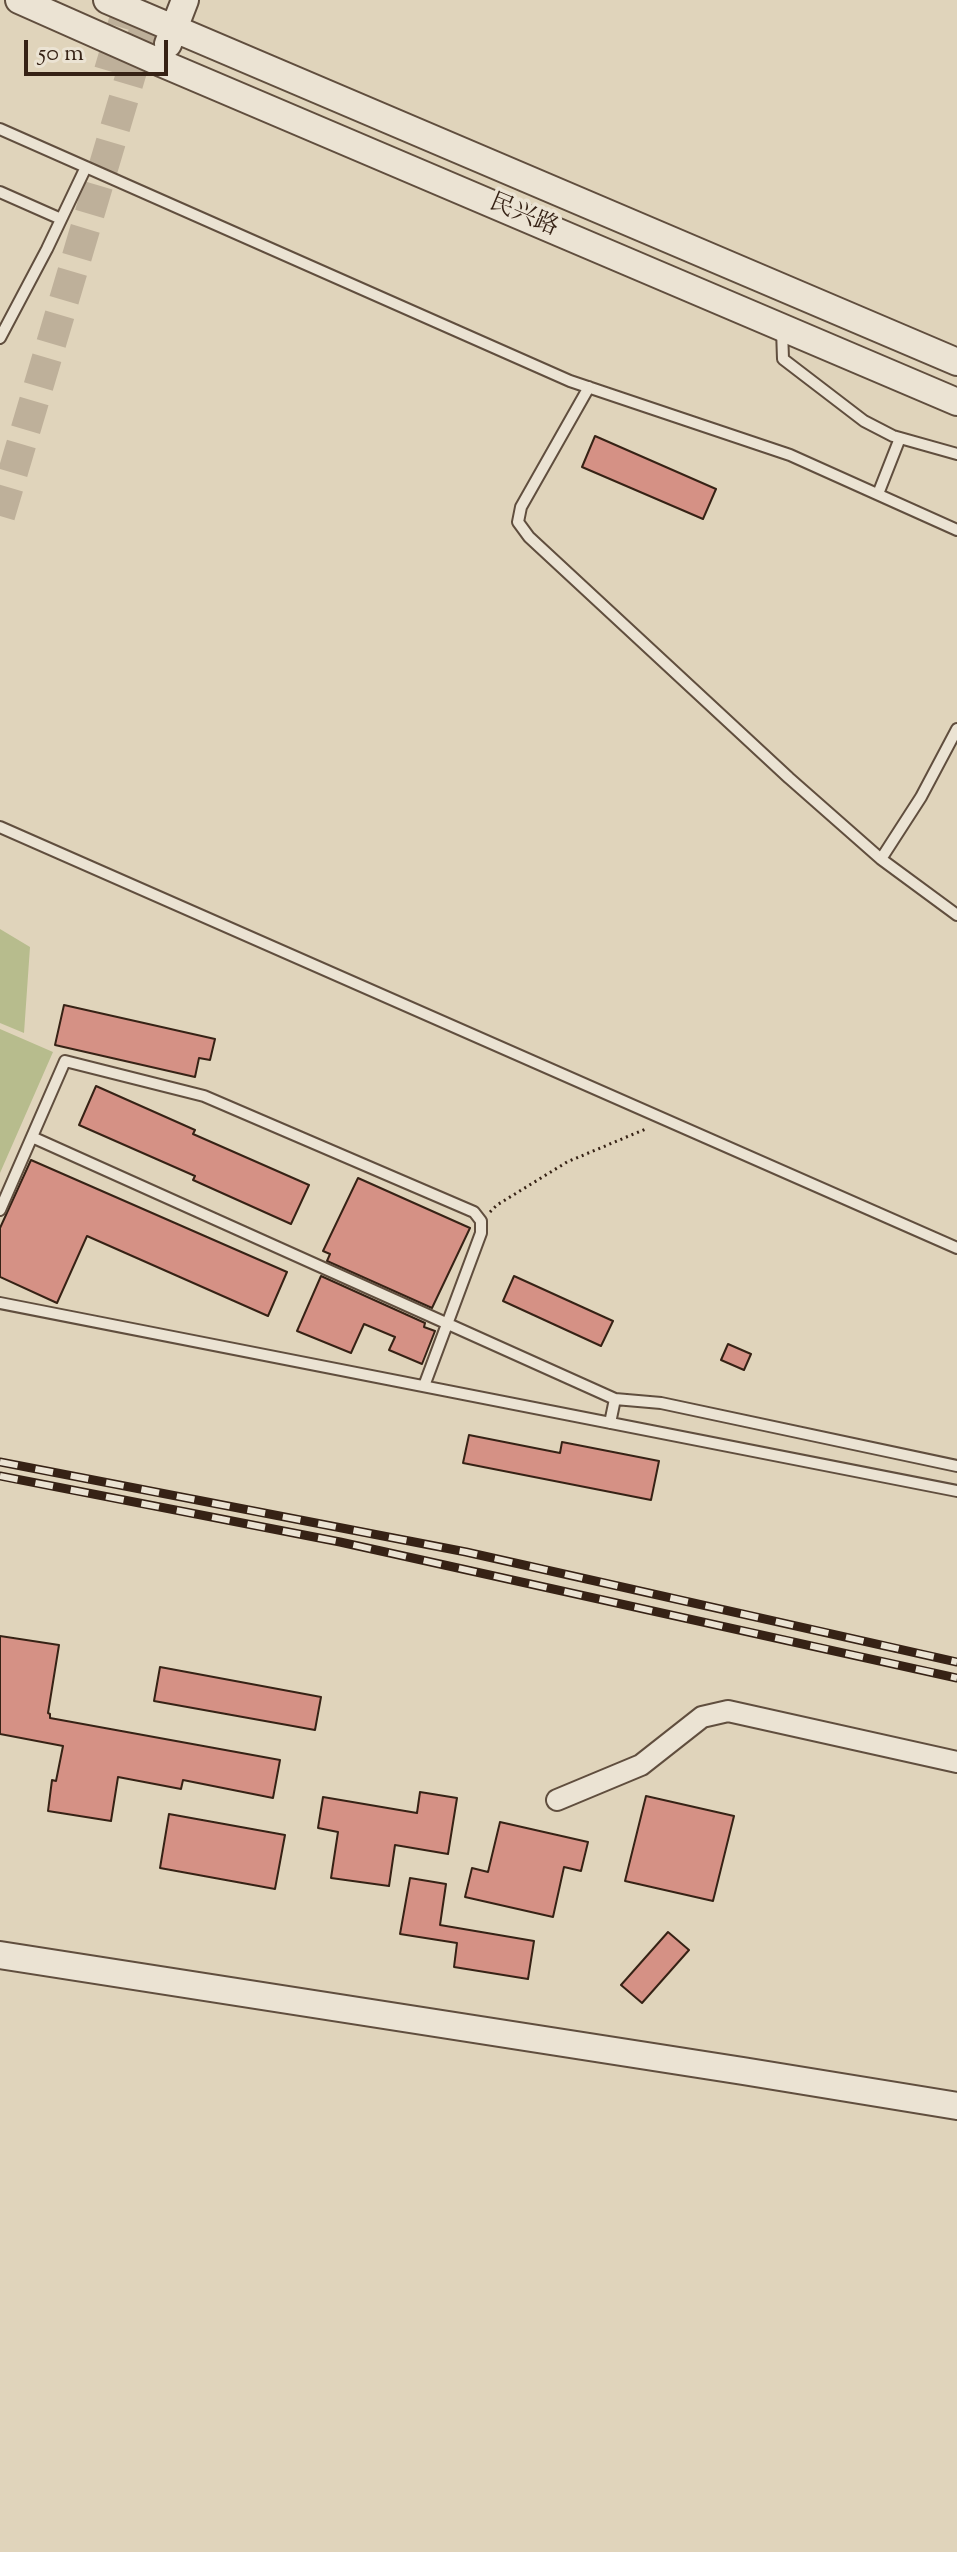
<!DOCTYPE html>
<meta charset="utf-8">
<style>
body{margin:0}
#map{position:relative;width:957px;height:2552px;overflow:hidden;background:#e0d4bb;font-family:"Sorts Mill Goudy",serif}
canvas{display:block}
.scale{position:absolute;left:24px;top:40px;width:144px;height:36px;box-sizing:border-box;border:4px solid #362215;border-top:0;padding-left:10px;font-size:24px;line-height:28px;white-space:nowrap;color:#362215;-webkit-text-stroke:6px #ebe3d3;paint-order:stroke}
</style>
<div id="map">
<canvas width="957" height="2552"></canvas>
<div class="scale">50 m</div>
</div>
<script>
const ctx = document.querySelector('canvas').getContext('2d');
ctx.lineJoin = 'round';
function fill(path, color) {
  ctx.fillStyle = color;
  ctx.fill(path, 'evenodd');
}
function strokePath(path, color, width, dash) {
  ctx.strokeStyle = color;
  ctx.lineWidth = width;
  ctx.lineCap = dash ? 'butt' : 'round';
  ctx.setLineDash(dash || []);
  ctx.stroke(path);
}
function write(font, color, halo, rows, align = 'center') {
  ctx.font = font + ' "Sorts Mill Goudy","Noto Serif SC",serif';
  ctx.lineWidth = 7;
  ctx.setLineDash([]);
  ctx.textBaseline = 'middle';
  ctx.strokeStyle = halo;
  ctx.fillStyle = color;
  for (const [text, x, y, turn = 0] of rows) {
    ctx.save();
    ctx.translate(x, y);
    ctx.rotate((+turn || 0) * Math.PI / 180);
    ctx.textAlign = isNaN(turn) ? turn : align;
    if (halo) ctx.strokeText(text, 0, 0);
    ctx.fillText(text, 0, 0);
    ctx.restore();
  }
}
const green = new Path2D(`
 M0,929L30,947L24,1033L0,1023Z
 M0,1029L53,1052L0,1173Z`);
const building = new Path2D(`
 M595,436L716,489L703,519L582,467Z
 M64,1005L215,1039L210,1060L199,1058L195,1077L55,1045Z
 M96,1086L195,1130L193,1134L309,1185L291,1224L193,1180L195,1176L79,1125Z
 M31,1160L287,1272L268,1316L87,1236L57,1303L0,1277V1228Z
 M358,1178L470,1228L432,1308L327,1261L330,1254L323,1251Z
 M321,1276L425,1323L424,1327L435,1331L422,1364L389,1350L395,1337L364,1324L351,1353L297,1331Z
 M514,1276L613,1321L601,1346L503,1301Z
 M728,1344L751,1354L744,1370L721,1360Z
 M469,1435L560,1453L562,1442L659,1461L651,1500L463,1463Z
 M0,1636L59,1645L48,1713L50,1714V1718L280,1760L273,1798L183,1780L181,1789L118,1777L111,1821L48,1811L52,1780L56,1781L63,1746L0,1734Z
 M160,1667L321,1697L315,1730L154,1701Z
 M420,1792L457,1798L448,1854L395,1845L389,1886L331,1878L338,1832L318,1828L323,1797L417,1813Z
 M646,1796L734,1816L713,1901L625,1881Z
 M169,1814L285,1835L275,1889L160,1868Z
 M500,1822L588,1842L581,1871L564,1867L553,1917L465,1897L472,1868L488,1872Z
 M410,1878L446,1884L440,1925L534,1941L528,1979L454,1967L457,1943L400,1934Z
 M668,1932L689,1950L642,2003L621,1985Z`);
const secondaryTunnel = new Path2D(`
 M109,71L130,0
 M0,516L153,0`);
const path = new Path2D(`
 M490,1212L497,1205L567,1162L648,1128`);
const service = new Path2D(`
 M0,129L570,381L790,455L957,530
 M0,192L61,219
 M782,329L783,359L864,421L893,436L957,454
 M0,338L47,249L86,167
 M589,387L521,507L518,522L529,537L789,778L881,859L957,915
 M878,494L900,438
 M0,827L957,1248
 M881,859L921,797L957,729
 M32,1137L615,1399L661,1403L957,1466
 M0,1210L65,1061L204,1096L474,1212L481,1221V1233L424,1386
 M0,1303L957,1491
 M610,1423L615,1399`);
const minor = new Path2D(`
 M557,1800L641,1765L702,1717L728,1711L957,1762`);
const tertiary = new Path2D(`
 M19,0L161,63L957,402
 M107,0L957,362
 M168,44L185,0
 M0,1955L743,2071L957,2106`);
const rail = new Path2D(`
 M0,1462L466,1552L957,1662
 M0,1476L340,1542L957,1678`);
const streetNames = [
 ["民兴路",523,217,23]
];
fill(green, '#b7bc8d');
fill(building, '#d59185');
strokePath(building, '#362215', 2);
strokePath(secondaryTunnel, '#beb09a', 30, [30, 15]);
strokePath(service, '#604e3e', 14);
strokePath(minor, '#604e3e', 24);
strokePath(tertiary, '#604e3e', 30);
strokePath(path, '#362215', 3, [2, 4]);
strokePath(service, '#ebe3d3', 10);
strokePath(minor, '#ebe3d3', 20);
strokePath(tertiary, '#ebe3d3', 26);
strokePath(rail, '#362215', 9);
strokePath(rail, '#ebe3d3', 6, [18]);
write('24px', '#362215', '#ebe3d3', streetNames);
</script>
